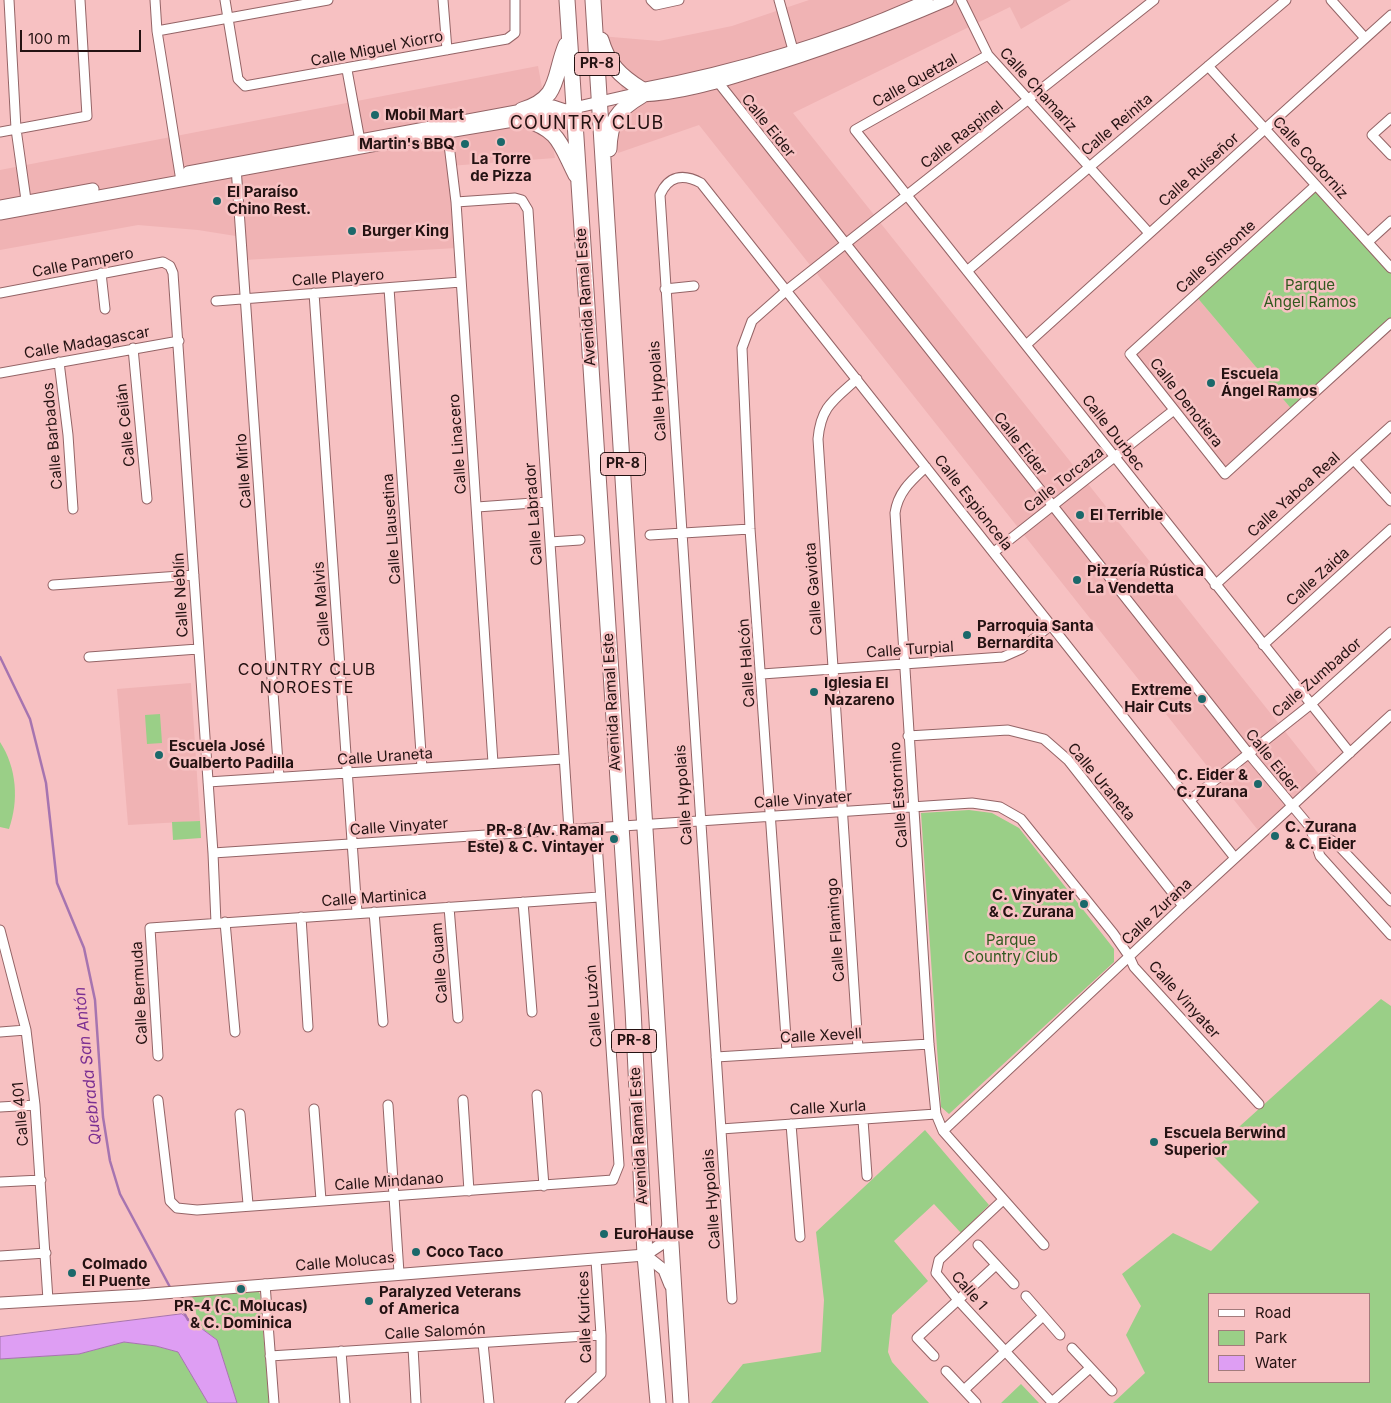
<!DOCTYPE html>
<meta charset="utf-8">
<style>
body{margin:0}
#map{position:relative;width:1391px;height:1403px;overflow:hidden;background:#f7c1c2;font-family:Inter,sans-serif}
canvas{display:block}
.legend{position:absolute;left:1208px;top:1293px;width:162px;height:90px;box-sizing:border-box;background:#f7c1c2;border:1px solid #a37b7c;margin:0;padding:6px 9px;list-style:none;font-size:15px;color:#241212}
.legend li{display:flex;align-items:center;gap:10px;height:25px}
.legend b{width:25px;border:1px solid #a37b7c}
.scale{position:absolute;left:20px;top:30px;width:121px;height:22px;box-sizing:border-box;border:2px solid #241212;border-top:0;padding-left:6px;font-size:15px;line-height:18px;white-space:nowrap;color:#241212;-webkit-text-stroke:4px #f7c1c2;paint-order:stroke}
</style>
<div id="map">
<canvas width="1391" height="1403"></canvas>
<ul class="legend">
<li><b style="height:6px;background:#fff"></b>Road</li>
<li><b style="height:14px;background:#9acf87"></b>Park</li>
<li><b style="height:14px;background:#de9ef3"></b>Water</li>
</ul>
<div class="scale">100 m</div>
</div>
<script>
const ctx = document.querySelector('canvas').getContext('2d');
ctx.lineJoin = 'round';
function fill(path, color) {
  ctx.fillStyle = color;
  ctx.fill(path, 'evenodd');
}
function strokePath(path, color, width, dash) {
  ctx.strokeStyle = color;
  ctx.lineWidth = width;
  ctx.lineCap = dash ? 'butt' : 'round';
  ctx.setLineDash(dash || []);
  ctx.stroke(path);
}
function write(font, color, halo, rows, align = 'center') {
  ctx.font = font + ' Inter,sans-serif';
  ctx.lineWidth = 5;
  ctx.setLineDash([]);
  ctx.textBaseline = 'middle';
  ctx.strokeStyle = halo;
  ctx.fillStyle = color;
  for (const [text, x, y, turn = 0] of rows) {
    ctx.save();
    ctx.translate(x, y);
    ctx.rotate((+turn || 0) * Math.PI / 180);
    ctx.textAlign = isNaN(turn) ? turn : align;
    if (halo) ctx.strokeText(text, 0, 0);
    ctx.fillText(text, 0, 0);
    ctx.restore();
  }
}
const built = new Path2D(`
 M809,0H1071L1021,29L1010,7L793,113L1322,778L1261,834L699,125L618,153L611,132L622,91L620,76L600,36L659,41L732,26Z
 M538,66L555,158L449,166L457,248L244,260L242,237L198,230L138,225L0,250V170Z
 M1195,295L1294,412L1225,474L1130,354Z
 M191,683L200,821L128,825L117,689Z`);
const green = new Path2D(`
 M1316,185L1391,268V323L1294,412L1195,295Z
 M160,714L162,743L147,744L145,715Z
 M0,742C17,768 19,801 9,829L0,827Z
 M969,810L992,813L1019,828L1114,949V962L949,1114L941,1107L921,813Z
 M200,821L201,838L173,840L172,822Z
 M1381,999L1391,1006V1403H1113L1145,1373L1126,1335L1141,1306L1122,1274L1173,1233L1211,1251L1259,1202L1210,1153ZM1210,1294H1370V1382H1210Z
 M925,1130L989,1205L961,1233L934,1204L894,1241L928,1281L892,1315L888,1352L892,1362L929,1403H711L743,1364L821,1352L824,1300L816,1232Z
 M258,1291L260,1294L269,1403H237L217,1340L199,1326L192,1296Z
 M124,1342L156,1346L178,1352L208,1403H0V1359L79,1354Z
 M1021,1384L1039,1403H1001Z`);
const water = new Path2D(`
 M182,1314L217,1340L237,1403H208L178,1352L156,1346L124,1342L79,1354L0,1359V1337Z`);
const stream = new Path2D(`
 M0,657L30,719L46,783L57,883L84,948L95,1000L103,1117L110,1161L120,1194L171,1289
 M175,1296L188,1320`);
const minor = new Path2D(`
 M9,0L16,129L27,207
 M155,0L157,31L181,181
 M225,0L238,79L245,86L507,39L515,33V0
 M443,0L447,50
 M651,0L656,5L679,0
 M779,0L795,57
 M961,0L988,55L1149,233
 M1331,0L1365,38
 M157,31L328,0
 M988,55L855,130L1350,753
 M1208,66L1391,268
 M347,70L361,146
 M714,77L1249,754L1310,827L1320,856L1391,935
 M1391,118L1372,135L1391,155
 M447,128L456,202L493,763
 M0,132L87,116L80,0
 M236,167L279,777
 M1316,185L1130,354L1225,474L1391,323
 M456,202L515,198L522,200L528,210L569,830
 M1368,242L1391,221
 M967,271L1286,0
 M101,273L105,309
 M389,288L422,768
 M665,289L694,286
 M0,293L163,262L170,266L173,273L213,853L216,923
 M314,293L357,913
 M216,301L461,282
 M1026,345L1391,15
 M133,348L147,499
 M59,362L68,435L73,509
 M0,373L179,341
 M857,379C834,400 821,406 818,439L858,1048
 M1354,460L1391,501
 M926,467C911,481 898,492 895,513L929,1044L936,1114L943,1131L1044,1245
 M477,507L547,502
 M650,535L750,529
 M550,542L580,540
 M994,552L1174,410
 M53,585L194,575
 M1215,585L1391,426
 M1263,645L1391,529
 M89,657L198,649
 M762,674L1003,657L1021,649L1051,625
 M908,736L1008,730L1044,739L1068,760L1183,906
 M208,782L563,759
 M1190,800L1310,705L1391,632
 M1310,827L1337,844L1391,901
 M213,853L972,803L1000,807L1021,819L1113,933L1129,956L1134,967L1259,1104
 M523,902L532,1012
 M449,907L458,1018
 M374,912L383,1022
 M301,917L308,1027
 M225,922L235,1032
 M0,930L26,1030L35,1105L48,1300
 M0,1032L26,1030
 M787,1052L750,529L742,348L752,321L787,290L1154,0
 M158,1056L150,928L599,897
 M716,1057L929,1044
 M537,1095L544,1186
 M158,1100L170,1201L177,1208L197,1210L613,1180L619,1165L596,828
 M463,1100L469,1191
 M388,1105L399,1273
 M0,1107L35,1105
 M314,1109L321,1200
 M240,1114L248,1204
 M863,1120L867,1176
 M791,1124L800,1237
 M721,1129L936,1114
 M943,1131L1183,906L1391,715
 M0,1182L41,1180
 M1003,1200L939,1260L936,1273L958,1300L1052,1402L1090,1368
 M978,1245L1014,1284
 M0,1256L46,1253
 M265,1284L274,1403
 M1026,1296L1060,1335
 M732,1299L660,195C668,176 683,173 701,183L1235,858
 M483,1343L489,1403
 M413,1347L416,1403
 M1072,1348L1112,1391
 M341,1351L345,1403
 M270,1356L601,1335
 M934,1356L917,1338L996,1265
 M946,1371L976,1403
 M964,1390L1043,1316
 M570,1403L601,1374V1335L596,1260`);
const tertiary = new Path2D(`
 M641,96C678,95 717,83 752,72C819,52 883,28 948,0
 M188,172L522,110L553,106L565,110
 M0,206L93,189
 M0,214L448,132L555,114L565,110L635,94L641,89C740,70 835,42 927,0
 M645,1255L664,1270L670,1285
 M0,1303L138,1295L645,1255L660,1245L669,1223`);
const primary = new Path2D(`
 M567,0L633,1009L645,1255L658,1403
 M593,0L681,1403
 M601,40C608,64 620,76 641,89
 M522,110C561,98 553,76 566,45
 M524,119C560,130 560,144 576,175
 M609,149C610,121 617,110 641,96`);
const markers = [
 [375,115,5,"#1b686a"],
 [501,142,5,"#1b686a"],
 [465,144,5,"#1b686a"],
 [217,201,5,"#1b686a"],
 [352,231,5,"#1b686a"],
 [1211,383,5,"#1b686a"],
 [1080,515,5,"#1b686a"],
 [1077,580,5,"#1b686a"],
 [967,635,5,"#1b686a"],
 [814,692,5,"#1b686a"],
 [1202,699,5,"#1b686a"],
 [159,755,5,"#1b686a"],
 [1258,784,5,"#1b686a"],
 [1275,836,5,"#1b686a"],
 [614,839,5,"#1b686a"],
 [1084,904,5,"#1b686a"],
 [1154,1142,5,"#1b686a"],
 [604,1234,5,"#1b686a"],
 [416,1252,5,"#1b686a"],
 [72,1273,5,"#1b686a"],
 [241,1289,5,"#1b686a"],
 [369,1301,5,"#1b686a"]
];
const shields = [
 [597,64,45],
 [623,464,45],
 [634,1041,45]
];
const shieldNames = [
 ["PR-8",597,64],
 ["PR-8",623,464],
 ["PR-8",634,1041]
];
const streetNames = [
 ["Calle Miguel Xiorro",377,49,-11],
 ["Calle Quetzal",915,81,-29],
 ["Calle Chamariz",1038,90,48],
 ["Calle Reinita",1117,125,-40],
 ["Calle Eider",768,126,51],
 ["Calle Raspinel",962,135,-38],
 ["Calle Codorniz",1310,158,48],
 ["Calle Ruiseñor",1199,170,-42],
 ["Calle Sinsonte",1216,257,-42],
 ["Calle Pampero",83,263,-11],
 ["Calle Playero",338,278,-4],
 ["Avenida Ramal Este",586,297,-94],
 ["Calle Madagascar",87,343,-10],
 ["Calle Hypolais",658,391,-94],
 ["Calle Denotiera",1186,403,52],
 ["Calle Ceilán",126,425,-96],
 ["Calle Durbec",1113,433,52],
 ["Calle Barbados",53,436,-95],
 ["Calle Linacero",458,444,-94],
 ["Calle Eider",1020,444,52],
 ["Calle Mirlo",244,471,-94],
 ["Calle Torcaza",1064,480,-38],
 ["Calle Yaboa Real",1294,495,-42],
 ["Calle Espioncela",973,503,52],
 ["Calle Labrador",534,514,-94],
 ["Calle Llausetina",392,529,-94],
 ["Calle Zaida",1318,577,-42],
 ["Calle Gaviota",814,589,-94],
 ["Calle Neblín",181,595,-93],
 ["Calle Malvis",322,604,-94],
 ["Calle Turpial",910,650,-4],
 ["Calle Halcón",747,663,-94],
 ["Calle Zumbador",1317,678,-41],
 ["Avenida Ramal Este",612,702,-93],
 ["Calle Uraneta",385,757,-4],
 ["Calle Eider",1272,761,51],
 ["Calle Uraneta",1101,782,50],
 ["Calle Hypolais",684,795,-94],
 ["Calle Estornino",899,795,-94],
 ["Calle Vinyater",803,800,-4],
 ["Calle Vinyater",399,827,-4],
 ["Calle Martinica",374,898,-4],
 ["Calle Zurana",1157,912,-43],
 ["Calle Flamingo",836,930,-94],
 ["Calle Guam",440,963,-94],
 ["Calle Bermuda",140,993,-93],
 ["Calle Vinyater",1184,1000,48],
 ["Calle Luzón",594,1006,-94],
 ["Calle Xevell",821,1036,-3],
 ["Calle Xurla",828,1108,-3],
 ["Calle 401",21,1114,-95],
 ["Avenida Ramal Este",639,1136,-93],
 ["Calle Mindanao",389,1182,-4],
 ["Calle Hypolais",712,1199,-94],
 ["Calle Molucas",345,1262,-5],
 ["Calle 1",969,1291,49],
 ["Calle Kurices",585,1317,-92],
 ["Calle Salomón",435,1332,-3]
];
const poiNames = [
 ["Mobil Mart",385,115],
 ["Martin's BBQ",455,144,"right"],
 ["La Torre",501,159,"center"],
 ["de Pizza",501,176,"center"],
 ["El Paraíso",227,192],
 ["Chino Rest.",227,209],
 ["Burger King",362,231],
 ["Escuela",1221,374],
 ["Ángel Ramos",1221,391],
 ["El Terrible",1090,515],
 ["Pizzería Rústica",1087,571],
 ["La Vendetta",1087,588],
 ["Parroquia Santa",977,626],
 ["Bernardita",977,643],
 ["Iglesia El",824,683],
 ["Nazareno",824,700],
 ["Extreme",1192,690,"right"],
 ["Hair Cuts",1192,707,"right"],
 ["Escuela José",169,746],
 ["Gualberto Padilla",169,763],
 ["C. Eider &",1248,775,"right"],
 ["C. Zurana",1248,792,"right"],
 ["C. Zurana",1285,827],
 ["& C. Eider",1285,844],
 ["PR-8 (Av. Ramal",604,830,"right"],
 ["Este) & C. Vintayer",604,847,"right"],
 ["C. Vinyater",1074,895,"right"],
 ["& C. Zurana",1074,912,"right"],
 ["Escuela Berwind",1164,1133],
 ["Superior",1164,1150],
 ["EuroHause",614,1234],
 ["Coco Taco",426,1252],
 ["Colmado",82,1264],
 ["El Puente",82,1281],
 ["Paralyzed Veterans",379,1292],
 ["of America",379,1309],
 ["PR-4 (C. Molucas)",241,1306,"center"],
 ["& C. Dominica",241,1323,"center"]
];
const parkNames = [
 ["Parque",1310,285],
 ["Ángel Ramos",1310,302],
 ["Parque",1011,940],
 ["Country Club",1011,957]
];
const neighbourhoodNames = [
 ["COUNTRY CLUB",307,670],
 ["NOROESTE",307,688]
];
const waterNames = [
 ["Quebrada San Antón",88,1066,-96]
];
const quarterNames = [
 ["COUNTRY CLUB",587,124]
];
fill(built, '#f0b3b4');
fill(green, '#9acf87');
fill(water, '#de9ef3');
strokePath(water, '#a674b0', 1);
strokePath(stream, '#a674b0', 2.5);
strokePath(minor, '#946466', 11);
strokePath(tertiary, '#946466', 13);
strokePath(primary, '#946466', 17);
strokePath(minor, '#fff', 9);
strokePath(tertiary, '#fff', 11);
strokePath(primary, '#fff', 15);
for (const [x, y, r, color] of markers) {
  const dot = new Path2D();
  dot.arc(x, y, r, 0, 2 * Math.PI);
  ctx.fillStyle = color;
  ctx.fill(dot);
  strokePath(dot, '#f7c1c2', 2);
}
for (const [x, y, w] of shields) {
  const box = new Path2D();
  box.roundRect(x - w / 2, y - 11.5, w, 23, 4);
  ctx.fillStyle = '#f7c1c2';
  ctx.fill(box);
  strokePath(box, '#241212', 1);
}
write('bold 14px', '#241212', null, shieldNames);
write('15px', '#241212', '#f7c1c2', streetNames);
write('bold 15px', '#241212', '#f7c1c2', poiNames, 'left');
write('15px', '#315a1f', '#f7c1c2', parkNames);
ctx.letterSpacing = '1px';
write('16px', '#241212', '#f7c1c2', neighbourhoodNames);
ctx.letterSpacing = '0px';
write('italic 16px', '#7b2f92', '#f7c1c2', waterNames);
ctx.letterSpacing = '1px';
write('18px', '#241212', '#f7c1c2', quarterNames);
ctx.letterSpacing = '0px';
</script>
